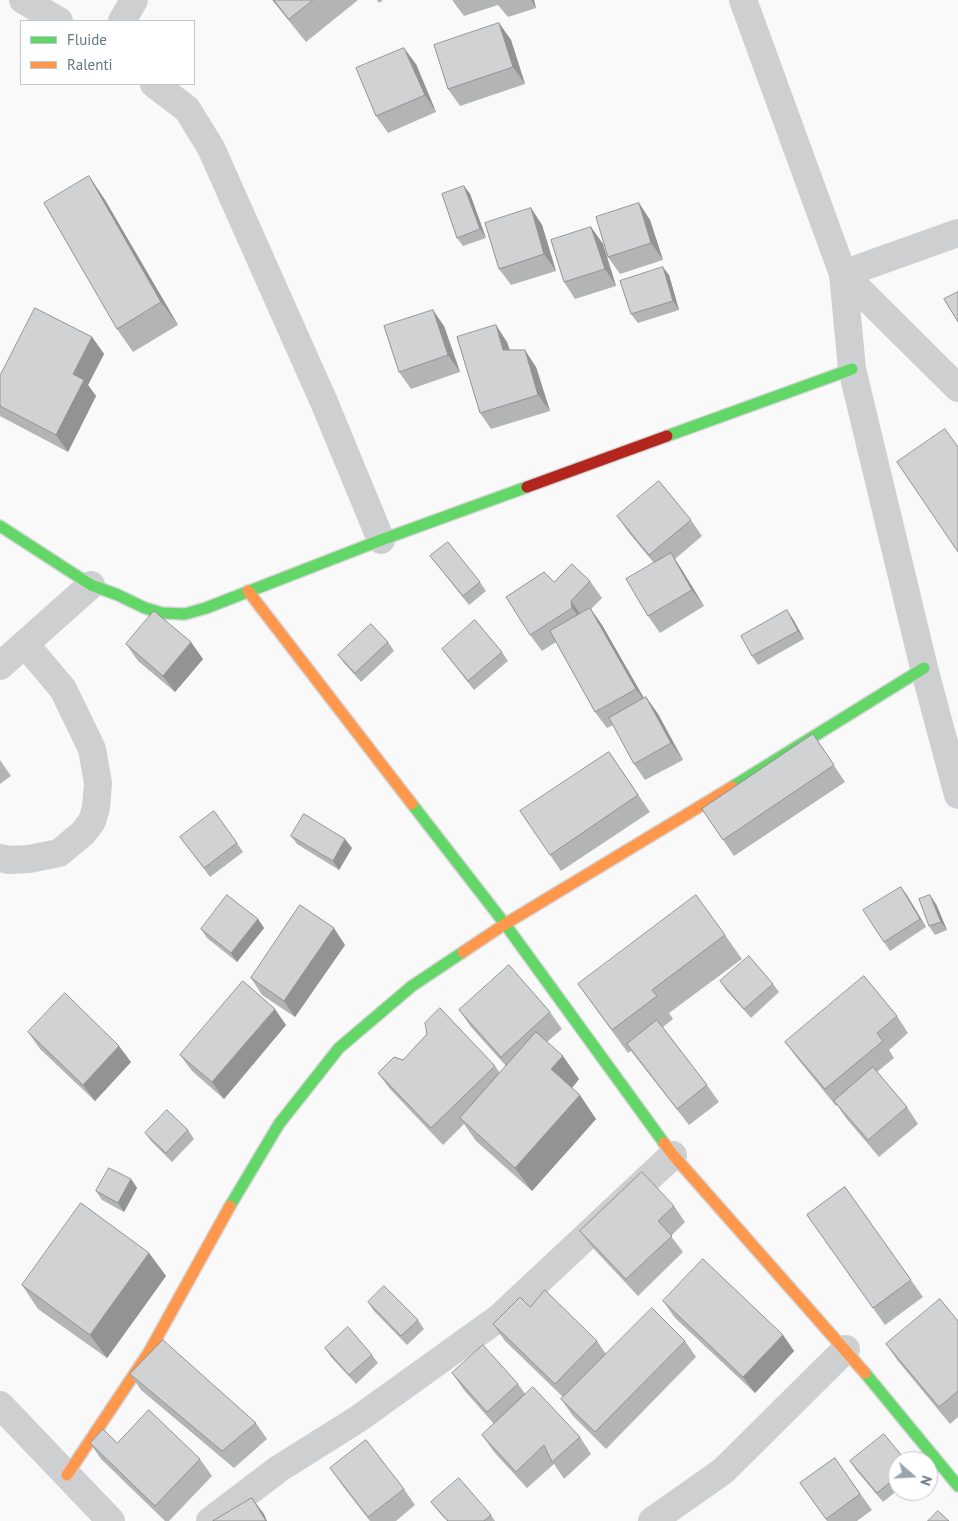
<!DOCTYPE html>
<style>
body{margin:0}
#map{position:relative;width:958px;height:1521px;overflow:hidden;background:#f9f9f9;font-family:"PT Sans",sans-serif}
canvas{display:block}
.legend{position:absolute;left:20px;top:20px;width:175px;height:65px;box-sizing:border-box;background:#fff;border:1px solid #c1c8cd;margin:0;padding:6px 9px;list-style:none;font-size:15px;color:#657683}
.legend li{display:flex;align-items:center;gap:10px;height:25px}
.legend b{width:25px;border:1px solid #c1c8cd}
.north{position:absolute;left:888px;top:1451px;width:50px;height:50px;box-sizing:border-box;background:#fff;border:1px solid #c1c8cd;border-radius:50%;rotate:109deg;font-size:14px;font-weight:700;line-height:20px;text-align:center;color:#657683}
.north::after{content:'';display:block;margin:auto;width:18px;height:22px;background:#99a4ac;clip-path:polygon(50% 0,100% 100%,50% 72%,0 100%)}
</style>
<div id="map">
<canvas width="958" height="1521"></canvas>
<ul class="legend">
<li><b style="height:6px;background:#63d668"></b>Fluide</li>
<li><b style="height:6px;background:#ff974d"></b>Ralenti</li>
</ul>
<div class="north">N</div>
</div>
<script>
const ctx = document.querySelector('canvas').getContext('2d');
ctx.lineJoin = 'round';
function strokePath(path, color, width, dash) {
  ctx.strokeStyle = color;
  ctx.lineWidth = width;
  ctx.lineCap = dash ? 'butt' : 'round';
  ctx.setLineDash(dash || []);
  ctx.stroke(path);
}
function fill(path, color) {
  ctx.fillStyle = color;
  ctx.fill(path, 'evenodd');
}
const street = new Path2D(`
 M23,0L59,21
 M743,0L843,274L852,369L924,668L958,795
 M122,21L134,0
 M154,84L187,109L211,148L324,402L381,540
 M958,233L843,274L958,388
 M0,666L91,585
 M0,858L9,860L29,859L59,853L83,833L92,821L96,808L98,783L92,749L63,689L25,644
 M0,1405L111,1521
 M210,1521L280,1468L358,1419L500,1317L673,1155
 M652,1521L723,1471L846,1349`);
const fast = new Path2D(`
 M667,436L852,369
 M0,526L91,585L118,595L145,608L162,613L185,614L206,608L381,540L527,487
 M732,787L924,668
 M412,804L505,924L664,1143
 M230,1206L279,1124L339,1048L412,986L463,952
 M865,1373L958,1486`);
const slow = new Path2D(`
 M248,591L412,804
 M463,952L505,924L732,787
 M664,1143L673,1155L865,1373
 M67,1475L149,1352L230,1206`);
const jam = new Path2D(`
 M527,487L667,436`);
const wall = new Path2D(`
 M272,0H358L306,42Z
 M377,0H383L379,3Z
 M452,0H534L536,8L508,17L498,5L464,16Z
 M499,23L511,40L525,84L460,106L448,89Z
 M416,64L436,112L388,133L376,116Z
 M89,176L105,200L178,325L133,352L117,329Z
 M464,186L470,194L486,238L463,246L457,238Z
 M639,203L650,220L663,260L620,274L608,257Z
 M531,208L542,225L556,271L511,285L499,269Z
 M591,227L603,244L616,286L575,299L564,282Z
 M669,275L679,310L638,323L631,314Z
 M444,326L460,372L411,389L399,372Z
 M92,337L104,354L88,385L96,396L68,452L0,416V376Z
 M507,342L510,350L536,367L550,411L491,429L480,413Z
 M617,516L691,520L702,536L675,559L682,570L704,606L660,633L648,616L654,563L629,533Z
 M430,556L480,582L486,591L469,605Z
 M590,581L602,598L591,609L602,625L644,699L646,697L658,714L683,760L645,780L634,764L613,725L607,728L595,712L556,642L542,651L530,635L554,582Z
 M793,619L804,639L758,665L752,656Z
 M388,642L394,651L361,682L344,663L338,655Z
 M126,644L203,659L175,692L138,661Z
 M442,649L502,652L508,661L474,690L448,657Z
 M813,734L845,782L734,856L702,809Z
 M609,752L650,812L561,871L550,855Z
 M0,760L11,776L0,784Z
 M291,836L352,848L339,870L297,844Z
 M180,837L237,843L243,852L210,877Z
 M901,887L926,927L890,951L884,942Z
 M936,904L947,930L935,935L929,926Z
 M258,919L264,928L237,962L207,938L201,929Z
 M725,935L742,959L669,1013L673,1019L663,1027L707,1085L719,1102L689,1125L631,1051L628,1053L578,984Z
 M345,945L295,1017L262,995L251,978Z
 M720,981L773,984L779,992L751,1018L726,990Z
 M459,1010L550,1012L562,1029L547,1042L579,1079L572,1088L596,1119L532,1191L476,1141L464,1124L443,1145L390,1089L378,1073L403,1060L495,1066L500,1073L506,1066L471,1027Z
 M897,1016L908,1033L889,1050L894,1058L877,1072L907,1107L918,1124L879,1157L846,1118L837,1105L836,1106L797,1058L785,1042Z
 M286,1025L224,1099L192,1071L180,1055Z
 M28,1032L131,1062L95,1101L40,1049Z
 M188,1130L194,1139L172,1162L151,1141L145,1133Z
 M131,1179L137,1188L124,1212L102,1200L96,1191Z
 M845,1187L923,1297L885,1325L807,1215Z
 M674,1206L685,1222L671,1236L683,1252L638,1296L592,1247L580,1231Z
 M149,1253L166,1276L107,1358L38,1309L22,1285Z
 M663,1301L783,1335L794,1351L755,1393L675,1318Z
 M368,1302L418,1320L424,1329L407,1345L374,1311Z
 M958,1321V1417L950,1424L898,1361L886,1344Z
 M493,1324L597,1341L606,1354L685,1341L696,1357L606,1449L573,1416L561,1399L563,1397L505,1341Z
 M325,1348L372,1355L378,1363L356,1384L331,1357Z
 M452,1373L518,1384L526,1395L580,1437L591,1454L564,1479L554,1464L527,1488L494,1452L482,1435L494,1424L464,1390Z
 M130,1374L256,1423L267,1439L234,1468L141,1390Z
 M90,1443H117L200,1459L212,1476L169,1521H165L101,1459Z
 M835,1458L872,1510L857,1521H827L800,1483Z
 M850,1461H898V1490L883,1502L856,1470Z
 M330,1468L404,1489L415,1505L396,1521H370L342,1485Z
 M431,1502L491,1515L495,1521H447L437,1510Z`);
const shadedWall = new Path2D(`
 M531,0H534L536,8Z
 M499,23L511,40L525,84L513,67Z
 M404,48L416,64L436,112L425,95Z
 M89,176L105,200L178,325L161,302Z
 M464,186L470,194L486,238L480,229Z
 M639,203L650,220L663,260L651,243Z
 M531,208L542,225L556,271L544,254Z
 M591,227L603,244L616,286L605,269Z
 M663,267L669,275L679,310L673,301Z
 M433,310L444,326L460,372L448,355Z
 M496,325L507,342L515,367L503,350Z
 M92,337L104,354L88,385L96,396L68,452L56,435L73,374Z
 M525,350L536,367L550,411L538,395Z
 M671,553L682,570L704,606L692,590Z
 M571,601L583,618L584,624L572,608Z
 M590,608L602,625L648,705L636,689Z
 M787,610L793,619L804,639L798,631Z
 M191,642L203,659L175,692L163,676Z
 M646,697L658,714L683,760L671,743Z
 M345,839L352,848L339,870L333,861Z
 M901,887L907,895L926,927L920,919Z
 M930,895L936,904L947,930L941,922Z
 M258,919L264,928L237,962L231,953Z
 M334,928L345,945L295,1017L284,1001Z
 M275,1009L286,1025L224,1099L212,1082Z
 M119,1046L131,1062L95,1101L83,1085Z
 M563,1056L579,1079L568,1093L551,1069Z
 M580,1095L596,1119L532,1191L515,1168Z
 M131,1179L137,1188L124,1212L118,1203Z
 M149,1253L166,1276L107,1358L90,1335Z
 M783,1335L794,1351L755,1393L743,1377Z
 M252,1498L264,1514L267,1521H266Z`);
const building = new Path2D(`
 M274,0H313L289,19Z
 M499,23L513,67L448,89L434,45Z
 M404,48L425,95L376,116L356,68Z
 M89,176L161,302L117,329L44,203Z
 M464,186L480,229L457,238L442,194Z
 M639,203L651,243L608,257L596,217Z
 M531,208L544,254L499,269L485,223Z
 M591,227L605,269L564,282L551,240Z
 M663,267L673,301L631,314L620,281Z
 M958,292V322L944,299Z
 M35,308L92,337L73,374L84,380L56,435L0,406V376Z
 M433,310L448,355L399,372L384,326Z
 M496,325L503,350H525L538,395L480,413L457,337Z
 M945,429L958,447V552L897,462Z
 M659,481L691,520L649,555L617,516Z
 M448,542L480,582L463,596L430,556Z
 M671,553L692,590L648,616L626,579Z
 M572,564L590,581L571,601L572,608L530,635L506,597L544,572L554,582Z
 M590,608L636,689L595,712L550,631Z
 M787,610L798,631L752,656L741,636Z
 M154,611L191,642L163,676L126,644Z
 M475,620L502,652L468,681L442,649Z
 M371,624L388,642L355,673L338,655Z
 M646,697L671,743L634,764L609,718Z
 M813,734L834,765L723,840L702,809Z
 M609,752L638,795L550,855L520,811Z
 M214,811L237,843L204,868L180,837Z
 M304,814L345,839L333,861L291,836Z
 M901,887L920,919L884,942L863,910Z
 M227,895L258,919L231,953L201,929Z
 M696,895L725,935L652,990L657,996L612,1030L578,984Z
 M930,895L941,922L929,926L919,899Z
 M300,905L334,928L284,1001L251,978Z
 M749,956L773,984L744,1009L720,981Z
 M509,965L550,1012L501,1057L459,1010Z
 M864,976L897,1016L877,1033L883,1041L825,1089L785,1042Z
 M243,981L275,1009L212,1082L180,1055Z
 M65,993L119,1046L83,1085L28,1032Z
 M440,1008L495,1066L431,1128L378,1073L394,1057L403,1060L427,1034L425,1023Z
 M657,1020L707,1085L677,1109L627,1044Z
 M536,1032L563,1056L551,1069L580,1095L515,1168L460,1118Z
 M873,1067L907,1107L868,1140L834,1101Z
 M167,1110L188,1130L166,1153L145,1133Z
 M109,1168L131,1179L118,1203L96,1191Z
 M642,1172L674,1206L658,1221L672,1236L626,1279L580,1231Z
 M845,1187L911,1280L873,1308L807,1215Z
 M81,1203L149,1253L90,1335L22,1285Z
 M703,1259L783,1335L743,1377L663,1301Z
 M384,1286L418,1320L401,1336L368,1302Z
 M545,1290L597,1341L555,1384L493,1324L520,1297L530,1307Z
 M940,1299L958,1321V1391L939,1407L886,1344Z
 M652,1308L685,1341L595,1432L561,1399Z
 M348,1327L372,1355L349,1375L325,1348Z
 M163,1340L256,1423L222,1451L130,1374Z
 M483,1345L518,1384L487,1412L452,1373Z
 M533,1387L580,1437L552,1462L544,1445L516,1472L482,1435Z
 M149,1410L200,1459L155,1506L90,1443L103,1429L117,1443Z
 M884,1434L906,1461H898V1476L877,1493L850,1461Z
 M366,1440L404,1489L368,1517L330,1468Z
 M835,1458L860,1494L826,1519L800,1483Z
 M459,1478L491,1515L484,1521H448L431,1502Z
 M252,1498L266,1521H213Z
 M938,1511L949,1521H928Z`);
strokePath(fast, '#d5d6d7', 14);
strokePath(slow, '#d5d6d7', 14);
strokePath(jam, '#d5d6d7', 14);
strokePath(street, '#cecfd0', 28);
strokePath(fast, '#63d668', 11);
strokePath(slow, '#ff974d', 11);
strokePath(jam, '#b3261e', 11);
fill(wall, '#b3b5b5');
fill(shadedWall, '#929394');
fill(building, '#d0d2d3');
strokePath(building, '#929394', 1);
</script>
